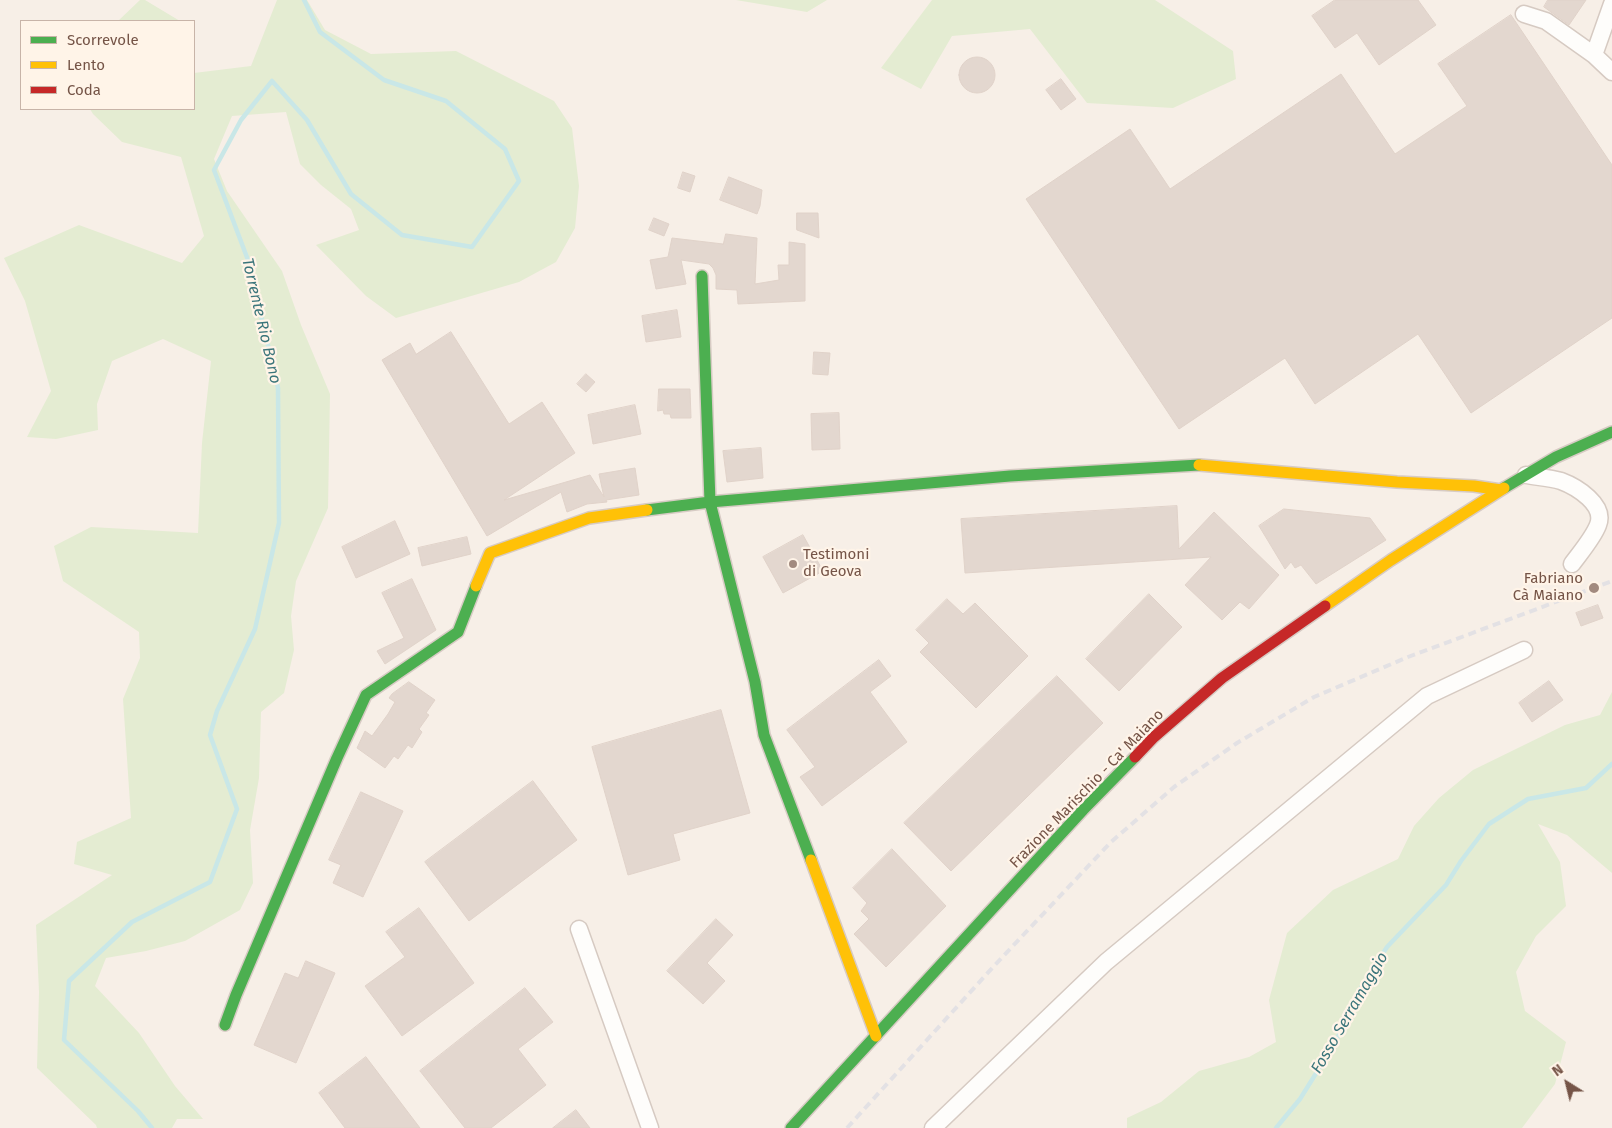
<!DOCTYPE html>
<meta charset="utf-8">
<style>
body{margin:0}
#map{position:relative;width:1612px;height:1128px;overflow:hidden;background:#f7efe7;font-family:"Fira Sans",sans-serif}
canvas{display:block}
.legend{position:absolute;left:20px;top:20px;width:175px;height:90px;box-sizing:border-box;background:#fff4e8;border:1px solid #c8b4a8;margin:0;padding:6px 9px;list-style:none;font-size:15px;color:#755447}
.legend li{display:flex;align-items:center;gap:10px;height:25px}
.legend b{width:25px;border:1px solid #c8b4a8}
.north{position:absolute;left:1542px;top:1058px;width:50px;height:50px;-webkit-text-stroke:4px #fff4e8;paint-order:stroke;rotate:324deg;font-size:14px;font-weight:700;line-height:20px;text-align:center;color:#755447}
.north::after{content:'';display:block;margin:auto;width:18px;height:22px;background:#755447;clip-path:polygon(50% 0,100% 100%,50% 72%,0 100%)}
</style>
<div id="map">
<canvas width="1612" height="1128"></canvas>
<ul class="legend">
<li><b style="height:6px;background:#4caf50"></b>Scorrevole</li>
<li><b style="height:6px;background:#ffc107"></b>Lento</li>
<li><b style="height:6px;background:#c62828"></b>Coda</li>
</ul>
<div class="north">N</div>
</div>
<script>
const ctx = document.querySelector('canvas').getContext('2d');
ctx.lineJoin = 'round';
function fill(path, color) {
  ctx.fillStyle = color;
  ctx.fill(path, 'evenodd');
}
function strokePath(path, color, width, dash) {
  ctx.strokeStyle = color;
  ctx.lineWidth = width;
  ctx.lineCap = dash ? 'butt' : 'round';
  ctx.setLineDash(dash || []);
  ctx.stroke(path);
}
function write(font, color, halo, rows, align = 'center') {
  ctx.font = font + ' "Fira Sans",sans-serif';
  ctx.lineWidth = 4.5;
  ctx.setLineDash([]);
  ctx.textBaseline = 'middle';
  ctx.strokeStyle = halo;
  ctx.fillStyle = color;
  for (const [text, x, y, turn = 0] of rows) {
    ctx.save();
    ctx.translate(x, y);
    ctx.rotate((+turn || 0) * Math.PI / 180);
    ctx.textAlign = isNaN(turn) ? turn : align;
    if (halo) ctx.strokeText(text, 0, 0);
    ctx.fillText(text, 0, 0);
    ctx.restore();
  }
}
const green = new Path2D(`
 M140,0H145L180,21H118Z
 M277,0H307L325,30L371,54L456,51L554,101L572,128L579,186L575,228L556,262L519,282L396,318L366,296L316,245L359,230L351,209L321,185L300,164L286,112L232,116L214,159L227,191L282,271L301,325L330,394L328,508L296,581L291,616L294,650L284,693L261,712L259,778L250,830L253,883L240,910L185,941L146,951L106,958L95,986L139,1033L175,1086L203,1119H177L172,1128H97L96,1125L37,1068L39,992L36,925L112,875L74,864L77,842L131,818L123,699L140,658L139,632L63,581L54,546L91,527L198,533L202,443L211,361L163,339L112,361L97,404L98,430L56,439L27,437L51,391L25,301L4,258L79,225L182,263L204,236L181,157L122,142L93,114L90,109H194V73L251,66Z
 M736,0H827L807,12Z
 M932,0H1155L1233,51L1236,79L1173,108L1087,103L1030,29L952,36L921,89L881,68Z
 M1612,692V873L1567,835L1538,824L1560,862L1566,906L1536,936L1516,972L1525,1011L1566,1042L1555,1084L1522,1128H1127V1118L1161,1102L1199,1071L1249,1057L1276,1042L1269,1000L1287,933L1333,890L1398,859L1414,826L1439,798L1473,770L1565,725L1600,715Z`);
const stream = new Path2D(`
 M152,1128L138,1111L64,1040L69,981L132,922L210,882L237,809L210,735L217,711L255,629L279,523L278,388L248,260L214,170L241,120L272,81L307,120L351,194L402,235L472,247L519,181L505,149L446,101L384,80L320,32L304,0
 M1276,1128L1300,1099L1335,1043L1359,991L1387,947L1446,885L1461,861L1489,824L1528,799L1586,788L1612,764`);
const building = new Path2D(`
 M1335,0H1418L1436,25L1379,65L1357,33L1335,48L1312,16Z
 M1548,0H1586L1569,25L1544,7Z
 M1511,15L1612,165V318L1471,413L1418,334L1315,404L1285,358L1179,429L1026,199L1130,129L1170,189L1341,74L1395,154L1467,106L1438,64Z
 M959 75a18 18 0 1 1 36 0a18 18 0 1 1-36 0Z
 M1061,79L1076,99L1061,110L1046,90Z
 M683,172L695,176L690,192L678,188Z
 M729,177L762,190L760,206L757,214L720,200Z
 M797,213H818L819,238L797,230Z
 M654,218L669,224L664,236L649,230Z
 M726,234L757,238L755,284L779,280L778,265H789V242L805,244V301L738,304L737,290L716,289V275L713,268L709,264L681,260L686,284L656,289L650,260L668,257L672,238L723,244Z
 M677,310L681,337L646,342L642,316Z
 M451,332L509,424L542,402L575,453L504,500L590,475L604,497L599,474L635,468L639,495L606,500L607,502L587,504L567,512L561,492L487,536L382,360L410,343L416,354Z
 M814,352L830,353L828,375L813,374Z
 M586,374L595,382L586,392L577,384Z
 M659,389H690L691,418H671L670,414H664L663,410L658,411Z
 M635,405L641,434L593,444L588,415Z
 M839,413L840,449L812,450L811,414Z
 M761,448L763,478L727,482L723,451Z
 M1177,506L1179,549L1214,512L1279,575L1249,609L1240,602L1222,620L1185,585L1211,557L965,573L961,519Z
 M1284,509L1370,518L1386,540L1316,584L1301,565L1295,568L1291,562L1285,569L1259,526Z
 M395,521L410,554L356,578L342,547Z
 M803,535L823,571L783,593L763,557Z
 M467,537L471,554L422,566L418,548Z
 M412,579L436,630L385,664L377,651L404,638L382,593Z
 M1149,594L1182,627L1119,691L1086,659Z
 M947,599L963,614L975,603L1028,656L976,708L920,652L929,643L916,630Z
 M1598,605L1603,618L1581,626L1576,613Z
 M879,660L891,676L870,692L907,742L822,806L800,777L815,767L787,730Z
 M1057,676L1103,723L951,871L904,823Z
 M1549,681L1563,700L1532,722L1519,703Z
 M409,682L435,700L426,713L429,715L419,729L422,732L412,748L408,745L398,759L394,756L385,768L357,748L365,731L372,736L388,714L395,702L389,698L392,694Z
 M721,710L750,813L673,834L680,860L628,875L592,747Z
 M533,781L577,840L469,921L425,862Z
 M361,792L403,811L363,897L333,883L341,865L329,860Z
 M892,849L946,906L886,967L854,934L869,919L861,911L867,903L853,888Z
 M419,908L474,983L402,1036L365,986L405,957L386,932Z
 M716,919L733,935L707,963L725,981L703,1004L667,971Z
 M306,961L335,973L296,1063L254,1045L285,973L298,978Z
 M525,988L553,1022L518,1049L546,1085L491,1128H465L420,1071Z
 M366,1057L420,1128H345L319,1093Z
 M576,1110L590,1128H553Z`);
const street = new Path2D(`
 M1524,14L1546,21L1594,55L1612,72
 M1594,55L1612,4
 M1526,475C1538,477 1550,478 1561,481C1577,487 1606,505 1598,525C1593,538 1580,553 1572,564
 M579,929L650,1128
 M933,1128L1106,962L1427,696L1524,650`);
const fast = new Path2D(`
 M702,276L710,502L755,682L764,735L811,860
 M1504,488L1556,457L1612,432
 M647,510L710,502L1010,476L1199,465
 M225,1025L236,995L337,758L366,695L458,632L476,586
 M791,1128L1083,810L1135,757`);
const slow = new Path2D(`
 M1199,465L1397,482L1474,486L1501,490
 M476,586L490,553L589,518L647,510
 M1325,606L1391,560L1504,488
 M811,860L876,1036`);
const jam = new Path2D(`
 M1135,757L1154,737L1222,678L1325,606`);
const rail = new Path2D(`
 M847,1128L994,966L1111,842L1174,787L1237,743L1314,697L1408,657L1612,581`);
const markers = [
 [793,564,5,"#a28a7f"],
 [1594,588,6,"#a28a7f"]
];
const poiNames = [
 ["Testimoni",803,555],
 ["di Geova",803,572],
 ["Fabriano",1583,579,"right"],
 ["Cà Maiano",1583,596,"right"]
];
const streetNames = [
 ["Frazione Marischio - Ca' Maiano",1087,789,-46]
];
const waterNames = [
 ["Torrente Rio Bono",261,321,77],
 ["Fosso Serramaggio",1350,1013,-60]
];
fill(green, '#e4ecd2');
strokePath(stream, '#c9e7e7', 4.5);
fill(building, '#e3d7cf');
strokePath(building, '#e0d2c9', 1);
strokePath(street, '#d6cac2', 19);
strokePath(fast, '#d7cbc4', 14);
strokePath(slow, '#d7cbc4', 14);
strokePath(jam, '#d7cbc4', 14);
strokePath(street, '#fefdfb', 16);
strokePath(fast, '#4caf50', 11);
strokePath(slow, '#ffc107', 11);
strokePath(jam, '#c62828', 11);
strokePath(rail, '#e3e1e4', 4, [8, 5]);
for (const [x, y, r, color] of markers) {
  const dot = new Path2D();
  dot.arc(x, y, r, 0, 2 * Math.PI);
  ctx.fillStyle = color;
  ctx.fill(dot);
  strokePath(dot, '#fff4e8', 2);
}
write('15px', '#755447', '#fff4e8', poiNames, 'left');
write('15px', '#755447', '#fff4e8', streetNames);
write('italic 16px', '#3b757b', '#fff4e8', waterNames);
</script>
